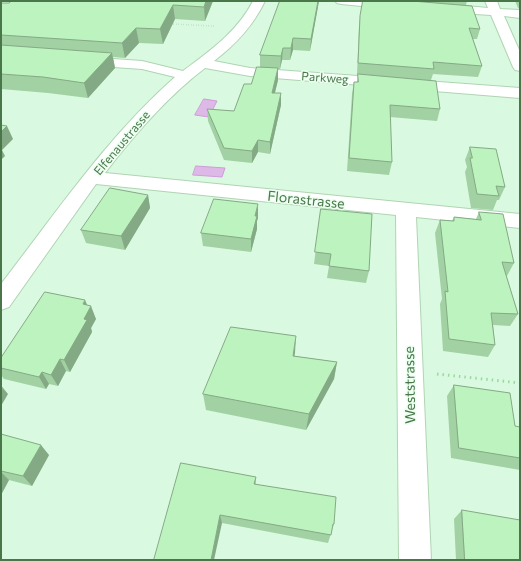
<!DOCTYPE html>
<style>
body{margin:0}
#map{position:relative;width:521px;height:561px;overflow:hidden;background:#e5fdeb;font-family:Commissioner,sans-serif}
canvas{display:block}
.frame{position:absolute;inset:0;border:2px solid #497749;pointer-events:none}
</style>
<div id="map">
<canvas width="521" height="561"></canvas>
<div class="frame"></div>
</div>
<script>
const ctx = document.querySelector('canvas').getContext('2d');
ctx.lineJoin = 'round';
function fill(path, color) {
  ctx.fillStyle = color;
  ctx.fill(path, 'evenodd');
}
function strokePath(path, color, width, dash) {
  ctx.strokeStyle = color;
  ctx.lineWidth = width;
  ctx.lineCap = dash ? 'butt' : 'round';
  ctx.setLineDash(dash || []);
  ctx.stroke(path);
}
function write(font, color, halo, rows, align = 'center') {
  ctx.font = font + ' Commissioner,sans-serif';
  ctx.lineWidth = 3;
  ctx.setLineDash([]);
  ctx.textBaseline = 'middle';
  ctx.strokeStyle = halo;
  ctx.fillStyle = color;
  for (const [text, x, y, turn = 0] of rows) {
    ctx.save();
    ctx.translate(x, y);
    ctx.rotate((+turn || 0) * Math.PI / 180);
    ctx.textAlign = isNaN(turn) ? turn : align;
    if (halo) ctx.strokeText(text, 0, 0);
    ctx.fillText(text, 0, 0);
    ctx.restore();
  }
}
const residential = new Path2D(`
 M8,1H520V560H1V7Z`);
const water = new Path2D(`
 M204,99L217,101L209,117L195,115Z
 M196,166L225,168L222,177L193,175Z`);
const pathFar1 = new Path2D(`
 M171,24L214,26`);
const path = new Path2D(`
 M437,374L520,383`);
const minor = new Path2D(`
 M253,1H265C253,26 236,44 214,61L250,68L520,88V98L250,76L205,68C167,97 134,135 105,173L520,214V228L416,217L431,560H399L396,215L96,184L9,307L1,310V284C56,213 107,137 175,77L142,69L85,65L80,64L78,61L80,58L85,57L142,61L183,71C211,50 237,32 253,1Z
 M335,1H386L396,3L398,5L396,7L392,9L341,4L337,3Z
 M485,1H497L500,9L520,10V18L504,16L520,52V71L515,70L513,67L491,15L444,12L440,11L438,8L440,5L444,4L488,8Z`);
const wall = new Path2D(`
 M213,1L205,21L175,19L163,44L139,43L125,58L113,57L115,68L88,98L48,93L1,89V3Z
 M319,1L310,51L293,50L290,60H282L280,69H278V80L275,93L281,105L270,154L258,152L252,163L224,160L208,121L207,109L234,111L251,84L260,67V55Z
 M363,1H467L466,5L480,29L477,39H473L482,66L478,77L433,74L431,80L440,109L437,121L390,117L392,162L389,175L347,171L352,94L354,82H357L358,74H357L359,26Z
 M515,1H520V9L518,8Z
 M470,147L505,187L499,200H497L493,210L471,208L465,172L467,167L465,160Z
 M148,195L150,208L125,250L86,243L81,230Z
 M321,209L369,271L366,283L327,278L329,266L314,264Z
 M479,212L514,263L507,276L506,275L518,314L510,326L493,325L495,345L488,357L443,351L440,304L442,299L435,233L440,220L452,221L454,217L476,219Z
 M258,218L257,221V229L251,252L203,246L201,233Z
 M87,305L96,319L91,328L92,332L70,372L66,371L58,386L49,384L46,389L4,379L1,375V358Z
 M294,356L337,362L334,379L306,430L206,410L203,394Z
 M454,385L515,426L520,427V470L451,458L447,396Z
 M1,434L49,455L32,486L9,480L1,495Z
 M256,477V484L334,524L328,543L222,523L154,560Z
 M462,510L520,560H456L454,519Z`);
const shadedWall = new Path2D(`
 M206,1H213L205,21L204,7Z
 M318,1H319L310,51L311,39Z
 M173,5L175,19L163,44L160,29Z
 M136,28L139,43L125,58L122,43Z
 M293,38V50L290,60L291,48Z
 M283,48L282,60L280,69L281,56Z
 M112,53L115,68L88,98L84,83Z
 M278,68V80L272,104V93Z
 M281,93V105L270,154V142Z
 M7,126L13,139L2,150L5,156L1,160V132Z
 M258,140V152L252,163V151Z
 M148,195L150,208L125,250L121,236Z
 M258,204V218L257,221V229L251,252V239L255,216Z
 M85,300L89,309L91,306L96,319L91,328L92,332L70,372L64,360L84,319L83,304Z
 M296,336L295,353L292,372L293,356Z
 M60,359L66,371L58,386L51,375Z
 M337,362L334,379L306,430L309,414Z
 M42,372L49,384L46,389L39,377Z
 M3,388L8,394L1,406V392Z
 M41,445L49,455L32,486L23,476Z
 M1,472L9,480L1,495Z
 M220,515L222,523L214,560H211Z`);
const building = new Path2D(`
 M11,1H206L204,7L173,5L160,29L136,28L122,43L1,35V3H9Z
 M280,1H318L311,39L293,38L291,48H283L281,56L260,55Z
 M363,1H412L472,6L480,29L469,28L482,66L433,62L434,69L358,63L360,16Z
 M1,45L112,53L84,83L43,77L1,74Z
 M257,67L278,68L272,93H281L270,142L258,140L252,151L224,148L207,109L234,111L244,84H251Z
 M358,74L436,81L440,109L390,105L392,162L349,158L354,82H358Z
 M1,125L7,126L1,132Z
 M470,147L496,149L505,187L496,186L499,196L477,194L470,158H472Z
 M110,188L148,195L121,236L81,230Z
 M214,199L258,204L255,216H257L251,239L201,233Z
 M321,209L372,214L369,271L329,266L331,254L315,252Z
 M479,212L503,214L514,263L502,262L518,314L491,313L495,345L449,339L445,291L448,292L440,220L454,221V217L481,220Z
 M45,292L85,300L83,304L91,306L84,319L87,320L64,360L60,359L51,375L42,372L39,377L1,368V358Z
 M231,327L296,336L293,356L337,362L309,414L203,394Z
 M454,385L510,393L515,426L520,427V458L459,448Z
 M1,387L3,388L1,392Z
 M1,434L41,445L23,476L1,471Z
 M181,463L256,477L254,484L336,497L334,524H333L331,535L220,515L211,560H154Z
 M462,510L520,520V560H465Z`);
const farStreetnames = [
 ["Parkweg",325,78,4],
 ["Elfenaustrasse",122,143,-50]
];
const streetNames = [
 ["Florastrasse",306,200,6],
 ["Weststrasse",410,385,-91]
];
fill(residential, '#d9fae0');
fill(water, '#deb8e7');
strokePath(water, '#ce9ed9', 1);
strokePath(minor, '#b0d4b3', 2);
strokePath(pathFar1, '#9ed8a1', 1.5, [0.5, 2]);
strokePath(path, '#9ed8a1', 3, [1.5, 4]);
fill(minor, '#fff');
fill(wall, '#a2d1a3');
fill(shadedWall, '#84aa85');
fill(building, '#bcf3be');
strokePath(building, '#84aa85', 1);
write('12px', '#497749', '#ecfff1', farStreetnames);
write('14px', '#497749', '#ecfff1', streetNames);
</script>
